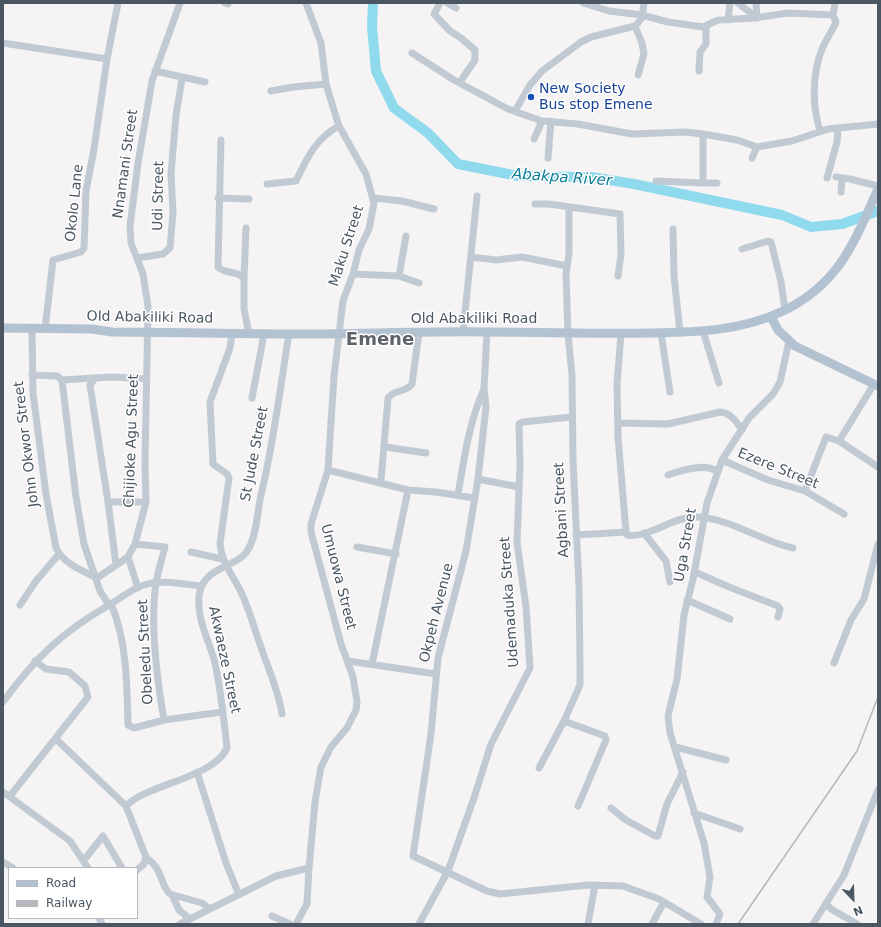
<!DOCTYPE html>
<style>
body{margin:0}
#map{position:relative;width:881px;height:927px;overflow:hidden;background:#f5f3f3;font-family:"DejaVu Sans",sans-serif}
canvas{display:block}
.frame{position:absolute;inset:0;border:4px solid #4a5661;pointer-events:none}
.legend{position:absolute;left:8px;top:867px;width:130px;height:52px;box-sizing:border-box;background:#fff;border:1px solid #b7bbc0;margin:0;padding:5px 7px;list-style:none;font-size:12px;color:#4a5661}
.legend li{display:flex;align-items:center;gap:8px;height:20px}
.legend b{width:20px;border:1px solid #b7bbc0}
.north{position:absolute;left:833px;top:879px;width:40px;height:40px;-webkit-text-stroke:3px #fff;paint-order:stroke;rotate:157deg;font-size:11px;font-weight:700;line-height:16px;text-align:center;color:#4a5661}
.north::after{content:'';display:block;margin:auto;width:14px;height:18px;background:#4a5661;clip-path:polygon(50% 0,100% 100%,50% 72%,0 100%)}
</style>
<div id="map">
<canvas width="881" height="927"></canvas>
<div class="frame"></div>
<ul class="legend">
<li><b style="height:5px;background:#b3c2d1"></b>Road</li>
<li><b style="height:5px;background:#b5b8bd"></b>Railway</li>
</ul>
<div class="north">N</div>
</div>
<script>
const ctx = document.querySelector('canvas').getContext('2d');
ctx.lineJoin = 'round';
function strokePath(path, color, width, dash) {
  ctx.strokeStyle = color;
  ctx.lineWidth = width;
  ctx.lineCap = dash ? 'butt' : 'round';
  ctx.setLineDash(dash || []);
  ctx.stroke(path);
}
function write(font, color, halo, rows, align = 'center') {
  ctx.font = font + ' "DejaVu Sans",sans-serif';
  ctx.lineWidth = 3;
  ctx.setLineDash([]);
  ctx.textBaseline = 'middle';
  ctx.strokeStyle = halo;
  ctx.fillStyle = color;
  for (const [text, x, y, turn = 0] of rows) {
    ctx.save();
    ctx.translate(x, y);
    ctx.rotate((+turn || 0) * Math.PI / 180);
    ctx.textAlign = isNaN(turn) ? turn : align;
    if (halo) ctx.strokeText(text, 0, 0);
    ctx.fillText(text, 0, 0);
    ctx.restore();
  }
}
const river = new Path2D(`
 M373,3L372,27L376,71L394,108L428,133L458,164L518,176L591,177L634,184L782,215L811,227L842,224L878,211`);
const minor = new Path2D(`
 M225,3L228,4
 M306,3L321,43L326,84L333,107L339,126L366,174L374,203L369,229L359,250L353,274L343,301L334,376L328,470L311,524V532L341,644L353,677L357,702L356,710L347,728L331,747L321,767L315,802L309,868
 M440,3L434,14L450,31L461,38L475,50V60L460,82
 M447,3L456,8
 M583,3L609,11L642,15L668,22L703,27L718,20L754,18L788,13L833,15
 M738,3L757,18
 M756,3L757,18
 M728,20L730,3
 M635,26L642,43L644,54L638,75
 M3,43L107,59
 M412,53L454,80L508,109L542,121L578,124L632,134L684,132L703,134L737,140L757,147L792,141L828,129L878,124
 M155,71L205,82
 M699,71L700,52L706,44V26
 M271,91L293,87L326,84
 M515,111L530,85L542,71L581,42L591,37L635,26L642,18L644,3
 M820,131C812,105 812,75 822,49C826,40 832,31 836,22L833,15L835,3
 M703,134V183H717
 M534,139L542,121
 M221,140L218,267C224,274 236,270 244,278V309L249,334
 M548,158L551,121
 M752,158L757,147
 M836,177L850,179L878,186
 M827,178L837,142L838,128
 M656,181L703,183
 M267,184L296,181C307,158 316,138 339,126
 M841,192L842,178
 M218,198L249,199
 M374,198L402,201L434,209
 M535,204H549L620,214L621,254L618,276
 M569,208V254L566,274L568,334L572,375L573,461L579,585L580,665V685L564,721L605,736L606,740L578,806
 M673,229L674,276L680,333
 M742,249L768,241L771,242L781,282L785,310
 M471,257L496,260L522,257L567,266
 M137,258L163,254L170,248L173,212L171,174L176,115L182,79
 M353,274L399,276L419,283
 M399,276L406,236
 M244,278L246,228
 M32,329L33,393L46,494L56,548C64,564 81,570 97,578
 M45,329L53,260L81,252L84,248L86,191L94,149L107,59L118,3
 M703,331L719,383
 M463,332L477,196
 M487,332L484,388L486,407L478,479L466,551L438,658L431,734L413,856L487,891L500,894L588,885L623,886L659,899L701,924
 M661,333L670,392
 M232,334L230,348L210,402L213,464L227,474L229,478L220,544C222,565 234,576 242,594C250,612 255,631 262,650C269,671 279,692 282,714
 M621,334L617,384L618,437L626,532
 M32,375L57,376L62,380L95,378
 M62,380L76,497L84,544L100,591L107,602L111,604C127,640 127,686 128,725L134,728L164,720L222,712
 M252,398L264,334
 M618,423L668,424L720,412C731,413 736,421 742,430
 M839,441L874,384
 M385,447L426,453
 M722,460L768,480L805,491L844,514
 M328,470L408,490L436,492L474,498
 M668,475C682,470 704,463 717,471
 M478,479L519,487
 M381,481L388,398C394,389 406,393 412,384L419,333
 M805,491L826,437L839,441L878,467
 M458,495C464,459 469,422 484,389
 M108,502H146
 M644,533L666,561L670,582
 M576,535L626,532L627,535C647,539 673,517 694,517C729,517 760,541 793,548
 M135,544L165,547C162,559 158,571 156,583C150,623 157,679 164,720
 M357,547L396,554
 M191,552L222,559
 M128,557L138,588
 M116,565L108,502L90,385L95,378L112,377L147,379
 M695,572L729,587L778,606L780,609L778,617
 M97,578L128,557L135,544L146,502L145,464L148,306L143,274L131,243L130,226L138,163L152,81L180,3
 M687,600L730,619
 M20,605L36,581L59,554
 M348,661L436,674
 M834,663L851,620L864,599L878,544
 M372,664L408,490
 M3,702C36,657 61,633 109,605C121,598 131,589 144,585C161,579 183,584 201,586
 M56,739L126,806
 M675,747L726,760
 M539,768L564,721
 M197,772L226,863L239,895
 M3,792L70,841L88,868
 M10,796L88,697L85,686L69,672L46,669L35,661
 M611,808L626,820L655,836H658L667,804L683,772
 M694,813L740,829
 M146,858C164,869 159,884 170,894L202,903L210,909
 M84,860L103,836L122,868
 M3,862L13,868
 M137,870L144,864L146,857L126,806C147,784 214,778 227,748C224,720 221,691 215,663C209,640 197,621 199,596C203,564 239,569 249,548C257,533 257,513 261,495C274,442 280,388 289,334
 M172,895L179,910L190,919
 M826,903L831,909L857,924
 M272,916L290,924
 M99,918L102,924
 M180,924L276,876L309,868L307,904L296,924
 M419,924L448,871L474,798L491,744L530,668L526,607L517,542L520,465L519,424L523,422L571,417
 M588,924L595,885
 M652,924L664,902
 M716,924L720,914L707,897L710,877L704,843L670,733L668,716L677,679L684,615L693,579L707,503L722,460L749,418L773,394L780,382L789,341
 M813,924L844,875L878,790`);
const major = new Path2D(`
 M771,317L778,330L795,346L878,386
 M3,328L92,329L112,332C173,332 235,334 296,334C360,334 425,331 489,332C543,332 597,334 652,333C696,332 742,331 783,311C839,284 854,243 878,189`);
const rail = new Path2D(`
 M738,924L857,751L878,697`);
const markers = [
 [531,97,4,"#1a4fb4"]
];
const transitNames = [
 ["New Society",539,89],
 ["Bus stop Emene",539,105]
];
const streetNames = [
 ["Nnamani Street",126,164,-82],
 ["Udi Street",159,196,-89],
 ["Okolo Lane",75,203,-84],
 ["Maku Street",347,246,-72],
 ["Old Abakiliki Road",150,318,1],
 ["Old Abakiliki Road",474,319],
 ["Chijioke Agu Street",132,441,-88],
 ["John Okwor Street",27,444,-97],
 ["St Jude Street",255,454,-79],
 ["Ezere Street",778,469,22],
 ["Agbani Street",562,510,-93],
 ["Uga Street",686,545,-80],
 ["Umuowa Street",338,577,76],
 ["Udemaduka Street",510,602,-94],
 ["Okpeh Avenue",437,613,-76],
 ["Obeledu Street",146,652,-93],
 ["Akwaeze Street",224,660,78]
];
const waterNames = [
 ["Abakpa River",562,178,4]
];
const districtNames = [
 ["Emene",380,340]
];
strokePath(river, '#90daee', 10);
strokePath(minor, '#c1cad2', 7);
strokePath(major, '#b3c2d1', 9);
strokePath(rail, '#b5b8bd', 1.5);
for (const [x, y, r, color] of markers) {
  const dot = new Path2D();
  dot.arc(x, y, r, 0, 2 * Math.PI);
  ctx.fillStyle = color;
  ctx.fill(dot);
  strokePath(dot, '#fff', 1.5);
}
write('14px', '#164399', '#fff', transitNames, 'left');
write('14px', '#4a5661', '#fff', streetNames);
write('italic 15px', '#0c7c9b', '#fff', waterNames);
write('bold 18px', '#5f6368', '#fff', districtNames);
</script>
